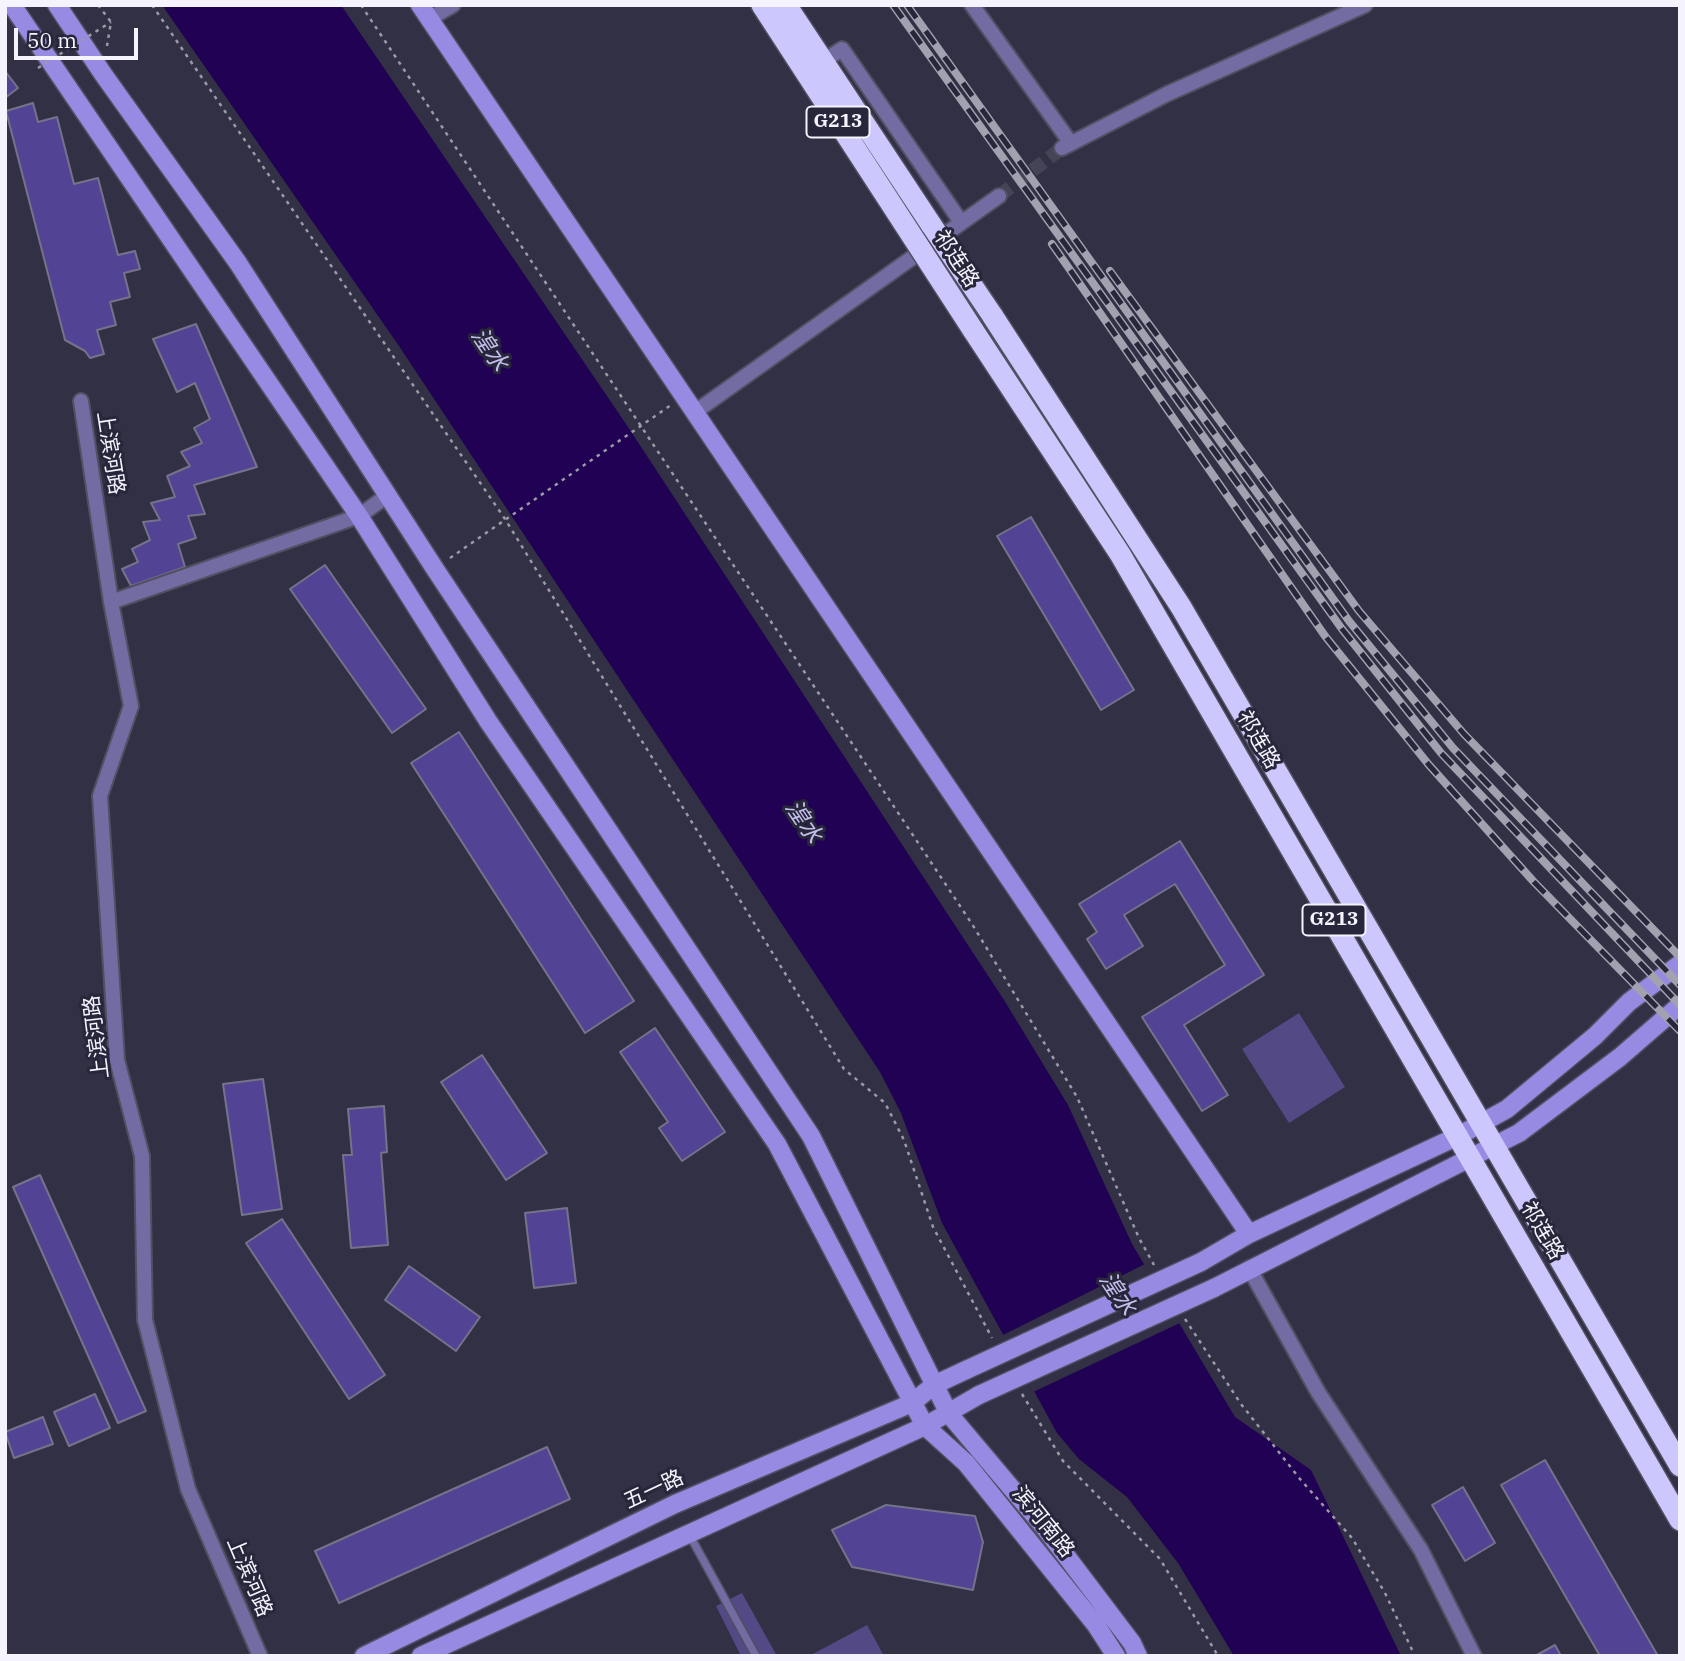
<!DOCTYPE html>
<meta charset="utf-8">
<style>
body{margin:0}
#map{position:relative;width:1685px;height:1661px;overflow:hidden;background:#323044;font-family:"IBM Plex Serif",serif}
canvas{display:block}
.frame{position:absolute;inset:0;border:7px solid #f4f3fe;pointer-events:none}
.scale{position:absolute;left:14px;top:28px;width:124px;height:32px;box-sizing:border-box;border:4px solid #f4f3fe;border-top:0;padding-left:9px;font-size:21px;line-height:24px;white-space:nowrap;color:#f4f3fe;-webkit-text-stroke:5px #28263a;paint-order:stroke}
</style>
<div id="map">
<canvas width="1685" height="1661"></canvas>
<div class="frame"></div>
<div class="scale">50 m</div>
</div>
<script>
const ctx = document.querySelector('canvas').getContext('2d');
ctx.lineJoin = 'round';
function fill(path, color) {
  ctx.fillStyle = color;
  ctx.fill(path, 'evenodd');
}
function strokePath(path, color, width, dash) {
  ctx.strokeStyle = color;
  ctx.lineWidth = width;
  ctx.lineCap = dash ? 'butt' : 'round';
  ctx.setLineDash(dash || []);
  ctx.stroke(path);
}
function write(font, color, halo, rows, align = 'center') {
  ctx.font = font + ' "IBM Plex Serif","Noto Sans SC",serif';
  ctx.lineWidth = 6;
  ctx.setLineDash([]);
  ctx.textBaseline = 'middle';
  ctx.strokeStyle = halo;
  ctx.fillStyle = color;
  for (const [text, x, y, turn = 0] of rows) {
    ctx.save();
    ctx.translate(x, y);
    ctx.rotate((+turn || 0) * Math.PI / 180);
    ctx.textAlign = isNaN(turn) ? turn : align;
    if (halo) ctx.strokeText(text, 0, 0);
    ctx.fillText(text, 0, 0);
    ctx.restore();
  }
}
const green = new Path2D(`
 M1299,1013L1345,1087L1289,1123L1242,1049Z
 M742,1593L777,1656H741L716,1606Z
 M867,1625L884,1656H809Z`);
const water = new Path2D(`
 M162,5H341L626,424L1004,1000L1068,1105L1132,1244L1235,1417L1311,1470L1401,1656H1234L1178,1563L1127,1497L1079,1459L1057,1433L942,1223L901,1113L880,1072L399,346Z`);
const pier = new Path2D(`
 M1147,1263L1182,1322L1031,1393L999,1337Z`);
const building = new Path2D(`
 M5,71L18,88L5,98Z
 M33,103L38,122L57,117L74,184L98,178L118,255L135,251L140,269L124,273L130,297L110,302L116,325L97,330L104,354L90,358L85,351L65,340L6,111Z
 M196,324L257,467L194,485L205,514L188,516L196,538L178,544L185,567L131,586L122,569L138,562L132,549L150,540L143,522L160,520L151,503L175,497L167,476L190,466L181,452L202,443L194,428L210,419L195,383L177,392L153,339Z
 M1031,517L1134,690L1101,710L997,536Z
 M325,565L426,709L392,733L290,589Z
 M459,732L634,1001L585,1033L411,763Z
 M1180,841L1264,975L1184,1025L1228,1095L1202,1111L1142,1017L1225,965L1175,884L1124,915L1143,946L1106,969L1087,939L1097,932L1079,904Z
 M655,1028L725,1132L682,1161L659,1128L668,1122L620,1052Z
 M482,1055L547,1153L506,1180L441,1082Z
 M263,1079L282,1209L242,1215L223,1084Z
 M384,1106L387,1152L381,1153L388,1245L351,1248L343,1155H352L348,1109Z
 M40,1175L146,1411L118,1423L13,1187Z
 M567,1208L576,1283L534,1288L525,1213Z
 M282,1219L385,1375L349,1399L246,1243Z
 M409,1266L480,1317L456,1351L385,1300Z
 M95,1394L110,1428L69,1446L54,1412Z
 M43,1417L53,1444L14,1458L5,1432Z
 M547,1447L570,1499L339,1603L315,1551Z
 M1545,1460L1658,1656H1600L1501,1485Z
 M1463,1487L1495,1543L1465,1561L1432,1505Z
 M886,1505L975,1516L983,1542L973,1590L852,1567L832,1530Z
 M1555,1645L1561,1656H1535Z`);
const streetTunnel = new Path2D(`
 M999,196L1062,148`);
const path = new Path2D(`
 M98,5L111,22L107,46
 M152,5L505,519L844,1069L885,1103L904,1140L933,1227L992,1338
 M361,5L972,924L1077,1097L1139,1238L1154,1265
 M450,558L671,405
 M1185,1319L1241,1404L1300,1479L1352,1538L1385,1593L1415,1656
 M1022,1394L1063,1461L1160,1559L1218,1656`);
const lane = new Path2D(`
 M689,1534L756,1656`);
const street = new Path2D(`
 M972,5L1070,142
 M429,19L453,5
 M824,61L842,49L961,222
 M1062,148L1167,94L1365,5
 M81,401L111,602L131,706L100,796L117,1060L142,1156L145,1320L188,1489L260,1656
 M695,412L999,196
 M111,602L359,516L388,495
 M1249,1268L1318,1392L1421,1550L1474,1656`);
const secondary = new Path2D(`
 M12,5L359,516L488,721L777,1144L925,1426L966,1463L1096,1625L1116,1656
 M57,5L103,74L238,263L435,569L811,1136L949,1414L1045,1528L1132,1643L1138,1656
 M420,5L1249,1234
 M1201,1262L1249,1234L1458,1136L1507,1109L1595,1036L1629,1002L1680,964
 M1214,1288L1519,1133L1620,1057L1680,1005
 M364,1656L675,1504L912,1403L934,1385L966,1370
 M421,1656L925,1426L979,1395`);
const highway = new Path2D(`
 M762,5L914,239
 M786,5L932,226
 M992,315L1181,607L1680,1466
 M973,330L1120,554L1680,1520`);
const rail = new Path2D(`
 M893,5L1342,629L1441,753L1680,1005
 M907,5L1349,621L1453,748L1680,985
 M1052,244L1325,636L1429,765L1534,882L1680,1031
 M1110,271L1359,611L1464,734L1680,957`);
const pathBridge = new Path2D(`
 M38,68L111,22`);
const secondaryBridge = new Path2D(`
 M966,1370L1201,1262
 M979,1395L1214,1288`);
const highwayBridge = new Path2D(`
 M932,226L992,315
 M914,239L973,330`);
const shields = [
 [838,122,63],
 [1334,920,63]
];
const shieldNames = [
 ["G213",838,122],
 ["G213",1334,920]
];
const streetNames = [
 ["祁连路",956,259,57],
 ["上滨河路",110,453,81],
 ["祁连路",1258,740,60],
 ["上滨河路",97,1037,-97],
 ["祁连路",1542,1231,60],
 ["五一路",654,1490,-25],
 ["滨河南路",1043,1522,51],
 ["上滨河路",249,1577,67]
];
const waterNames = [
 ["湟水",489,350,56],
 ["湟水",803,822,56],
 ["湟水",1117,1294,56]
];
fill(green, '#534985');
fill(water, '#200154');
fill(pier, '#323044');
fill(building, '#534395');
strokePath(building, '#75738a', 2);
strokePath(streetTunnel, '#454457', 14, [14, 7]);
strokePath(lane, '#514f62', 10);
strokePath(street, '#514f62', 18);
strokePath(secondary, '#514f62', 21);
strokePath(highway, '#514f62', 24);
strokePath(path, '#9c9aa9', 2.5, [3.5, 5]);
strokePath(lane, '#736ca3', 7);
strokePath(street, '#736ca3', 14);
strokePath(secondary, '#978ae3', 18);
strokePath(highway, '#ccc7fd', 21);
strokePath(rail, '#a2a1b0', 8);
strokePath(rail, '#28263a', 5, [16]);
strokePath(secondaryBridge, '#514f62', 21, []);
strokePath(highwayBridge, '#514f62', 24, []);
strokePath(pathBridge, '#9c9aa9', 2.5, [3.5, 5]);
strokePath(secondaryBridge, '#978ae3', 18);
strokePath(highwayBridge, '#ccc7fd', 21);
for (const [x, y, w] of shields) {
  const box = new Path2D();
  box.roundRect(x - w / 2, y - 15.5, w, 31, 5);
  ctx.fillStyle = '#28263a';
  ctx.fill(box);
  strokePath(box, '#f4f3fe', 2);
}
write('bold 19px', '#f4f3fe', null, shieldNames);
write('21px', '#f4f3fe', '#28263a', streetNames);
write('italic 23px', '#c3bfec', '#28263a', waterNames);
</script>
